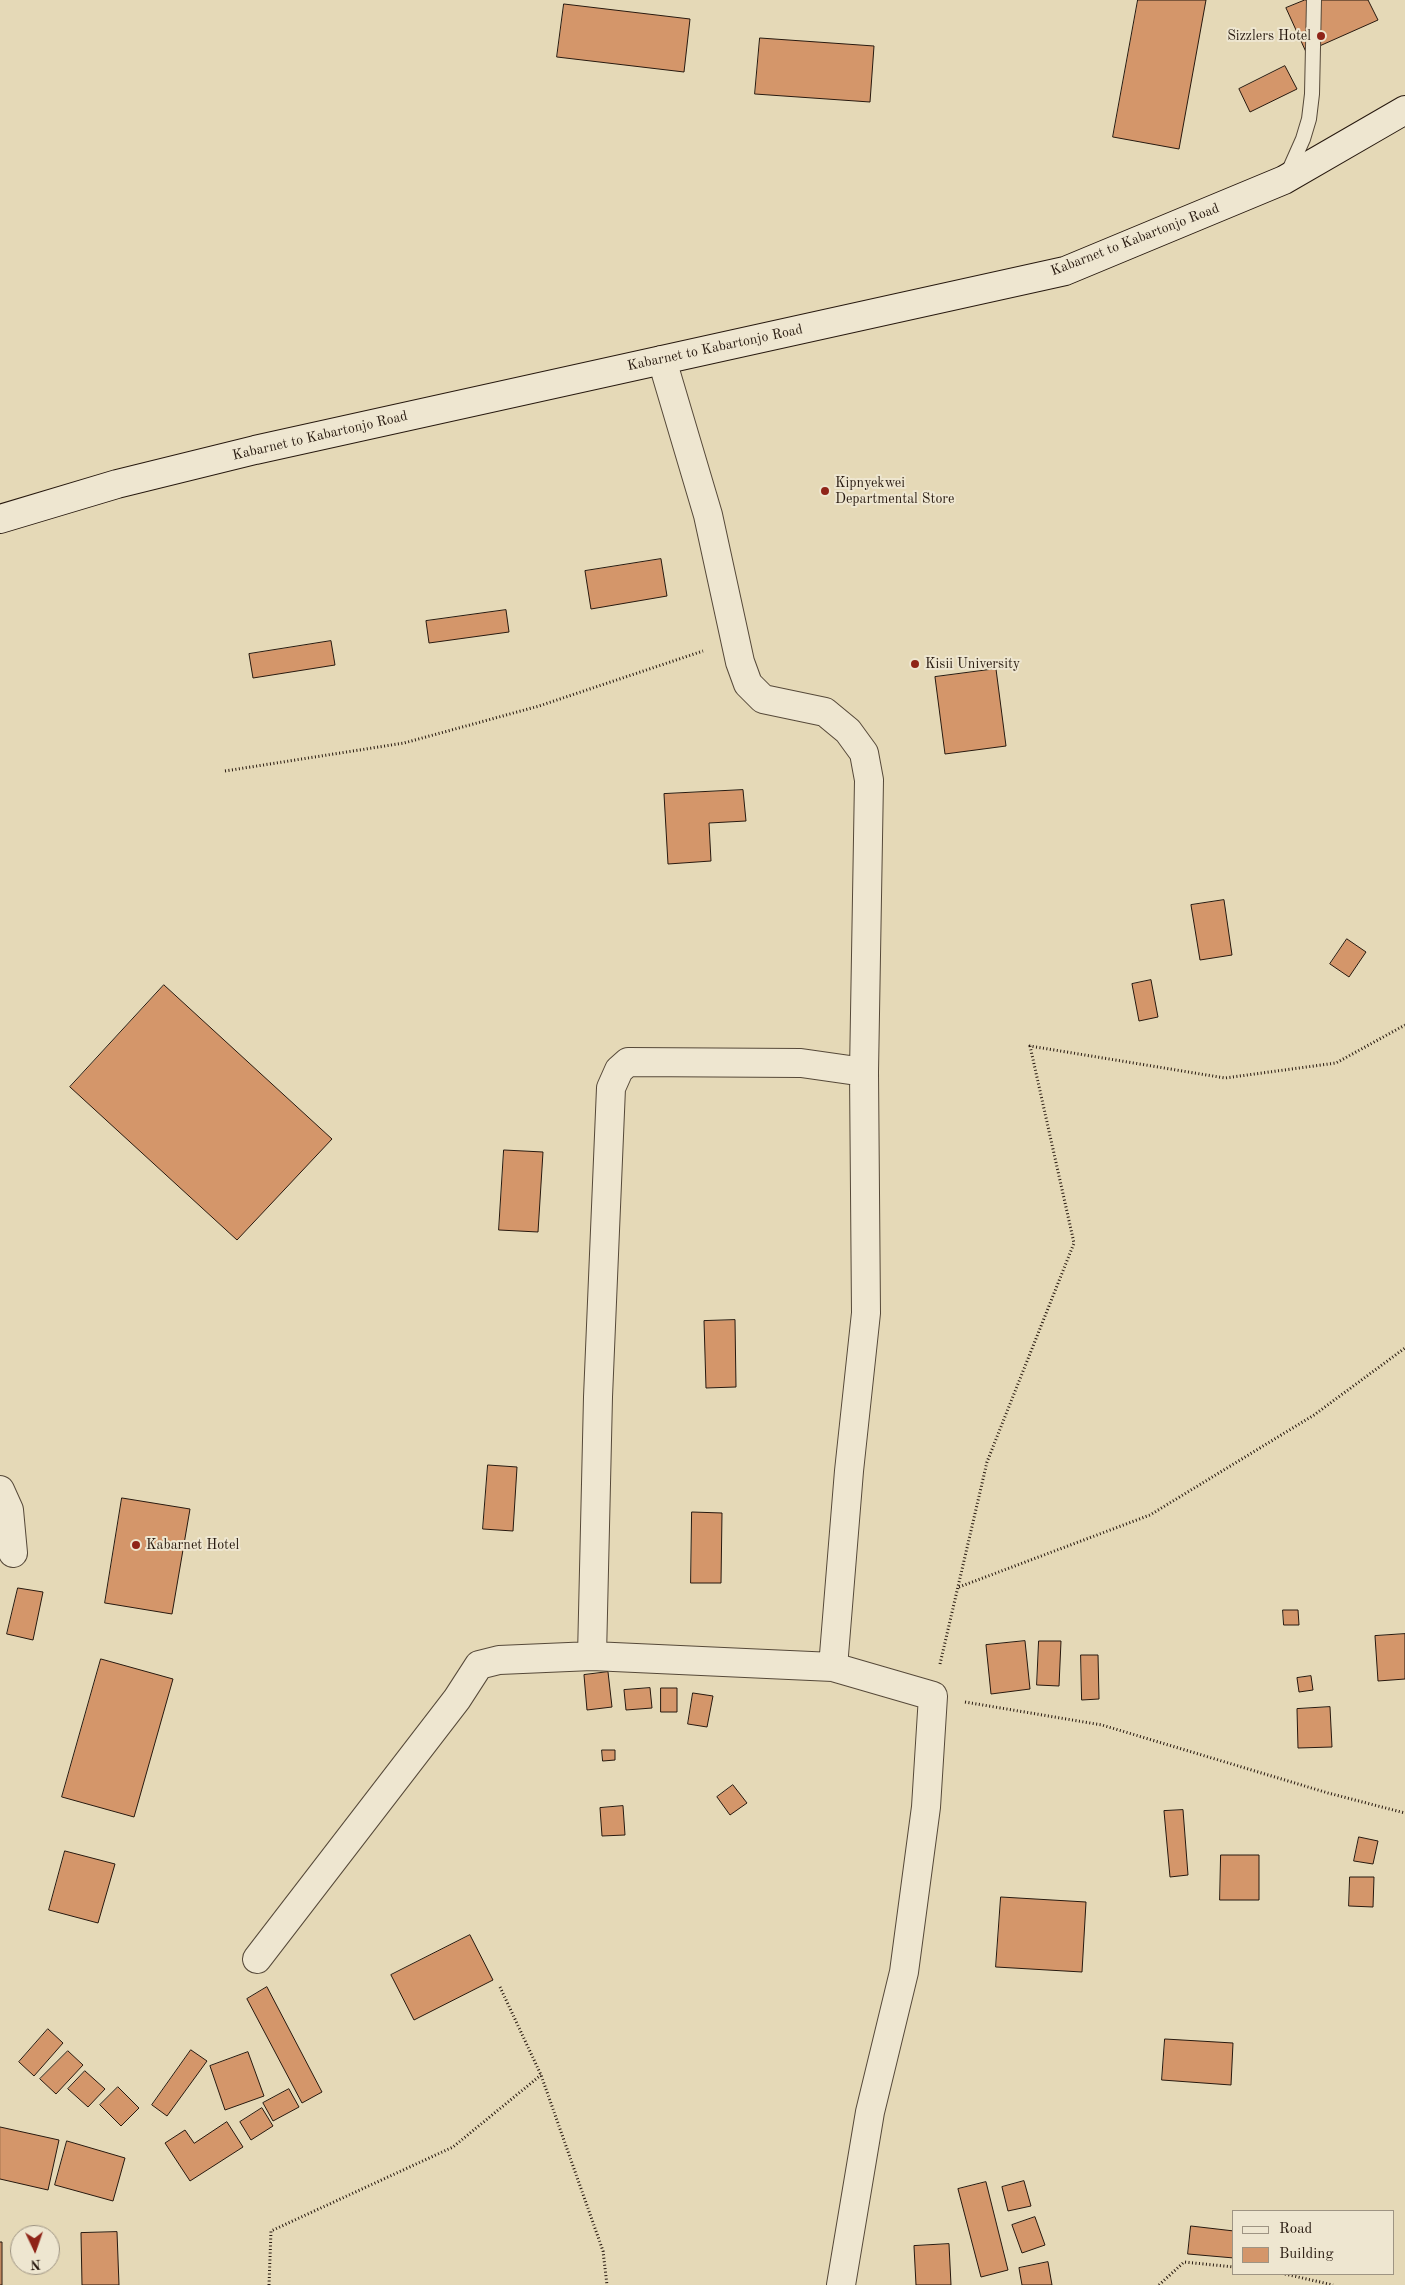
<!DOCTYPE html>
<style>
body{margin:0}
#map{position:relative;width:1405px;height:2285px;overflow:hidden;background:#e5d9b7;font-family:"Old Standard TT",serif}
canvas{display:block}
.legend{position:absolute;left:1232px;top:2210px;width:162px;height:65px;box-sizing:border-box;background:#eee6d0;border:1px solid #9e9483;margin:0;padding:6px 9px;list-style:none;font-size:15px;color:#27190f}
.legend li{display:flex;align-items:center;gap:10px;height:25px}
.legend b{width:25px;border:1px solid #9e9483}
.north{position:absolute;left:10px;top:2225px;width:50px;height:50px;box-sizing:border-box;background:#eee6d0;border:1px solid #9e9483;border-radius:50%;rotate:177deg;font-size:14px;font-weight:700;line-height:20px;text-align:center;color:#27190f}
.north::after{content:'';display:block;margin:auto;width:18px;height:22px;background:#8f2418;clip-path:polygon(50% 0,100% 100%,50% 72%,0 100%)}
</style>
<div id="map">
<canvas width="1405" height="2285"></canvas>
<ul class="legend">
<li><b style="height:6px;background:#eee6d0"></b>Road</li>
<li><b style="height:14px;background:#d4966a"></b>Building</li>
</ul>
<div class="north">N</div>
</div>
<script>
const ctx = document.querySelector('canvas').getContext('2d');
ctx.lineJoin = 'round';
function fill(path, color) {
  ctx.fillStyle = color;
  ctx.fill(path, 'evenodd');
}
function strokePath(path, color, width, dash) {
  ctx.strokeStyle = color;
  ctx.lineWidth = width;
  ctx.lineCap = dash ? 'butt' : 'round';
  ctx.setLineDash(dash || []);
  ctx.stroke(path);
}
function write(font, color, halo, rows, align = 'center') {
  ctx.font = font + ' "Old Standard TT",serif';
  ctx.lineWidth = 4;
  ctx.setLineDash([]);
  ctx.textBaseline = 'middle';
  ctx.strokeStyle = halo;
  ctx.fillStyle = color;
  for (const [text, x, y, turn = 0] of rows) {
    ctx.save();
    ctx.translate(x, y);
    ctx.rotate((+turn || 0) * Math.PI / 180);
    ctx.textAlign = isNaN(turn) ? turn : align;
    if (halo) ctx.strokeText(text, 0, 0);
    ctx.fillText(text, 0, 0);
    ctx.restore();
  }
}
const building = new Path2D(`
 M1138,0H1206L1179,149L1113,137Z
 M1305,0H1368L1378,20L1306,52L1286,8Z
 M564,4L690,19L684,72L557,57Z
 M760,38L874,46L870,102L755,94Z
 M1285,66L1297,89L1250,112L1239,89Z
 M661,559L667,596L591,609L585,571Z
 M506,610L509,632L429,643L426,621Z
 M331,641L335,665L253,678L249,654Z
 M996,669L1006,746L945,754L935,677Z
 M743,790L746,821L709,823L711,861L668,864L664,794Z
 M1224,900L1232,955L1200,960L1191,905Z
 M1347,939L1366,952L1349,977L1330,964Z
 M1151,980L1158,1017L1139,1021L1132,984Z
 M164,985L332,1139L237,1240L70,1087Z
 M504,1150L543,1152L538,1232L499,1230Z
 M735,1320L736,1387L706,1388L704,1321Z
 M488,1465L517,1467L513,1531L483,1529Z
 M122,1498L190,1509L172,1614L105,1603Z
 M692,1512L722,1513L721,1583H691Z
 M18,1588L43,1592L33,1640L7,1634Z
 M1283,1610H1298L1299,1625H1284Z
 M1405,1634V1679L1378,1681L1375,1636Z
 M1025,1641L1030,1689L991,1694L986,1645Z
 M1039,1641H1061L1059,1686L1037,1685Z
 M1081,1655H1098L1099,1699L1082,1700Z
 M101,1659L173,1679L134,1817L62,1797Z
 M608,1672L612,1707L587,1710L584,1675Z
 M1311,1676L1313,1690L1299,1692L1297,1678Z
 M650,1688L652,1708L626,1710L624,1690Z
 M661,1688H677V1712H661Z
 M693,1693L713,1696L707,1727L688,1724Z
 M1330,1707L1332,1747L1298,1748L1297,1709Z
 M602,1750H615V1760L603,1761Z
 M733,1785L747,1803L730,1815L717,1797Z
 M623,1806L625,1835L602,1836L600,1808Z
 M1183,1810L1188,1875L1170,1877L1164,1811Z
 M1359,1837L1378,1841L1373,1864L1354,1861Z
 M65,1851L115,1864L98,1923L49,1910Z
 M1221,1855H1259V1900H1220Z
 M1350,1877H1374L1373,1907L1349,1906Z
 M1001,1897L1086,1902L1082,1972L996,1967Z
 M470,1935L493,1980L414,2020L391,1975Z
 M267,1987L322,2092L302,2103L247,1999Z
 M48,2029L63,2043L34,2076L19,2062Z
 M1165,2039L1233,2043L1231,2085L1162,2080Z
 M191,2050L207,2061L167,2116L152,2105Z
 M68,2051L83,2065L56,2094L40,2079Z
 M248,2052L264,2096L225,2110L210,2066Z
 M85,2071L105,2089L88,2107L68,2089Z
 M118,2087L139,2108L121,2126L100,2105Z
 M289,2089L299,2107L273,2121L263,2103Z
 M262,2108L273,2126L251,2140L240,2122Z
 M227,2122L243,2147L190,2181L165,2143L185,2130L194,2143Z
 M0,2127L59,2140L48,2190L0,2179Z
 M67,2141L125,2158L113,2201L55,2185Z
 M1024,2181L1031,2206L1008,2211L1002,2187Z
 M986,2182L1008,2270L981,2277L958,2189Z
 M1035,2217L1045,2245L1022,2253L1012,2225Z
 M1191,2226L1234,2231V2258L1188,2254Z
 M117,2232L119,2285H82L81,2233Z
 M0,2242H2V2285H0Z
 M949,2244L951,2285H916L914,2246Z
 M1048,2262L1052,2285H1022L1019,2268Z`);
const path = new Path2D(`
 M225,771L404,743L539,706L703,651
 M959,1587L1150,1515L1314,1415L1405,1348
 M940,1664L987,1462L1074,1243L1030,1046L1225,1078L1336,1063L1405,1025
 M965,1702L1102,1725L1328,1793L1405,1813
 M500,1987L541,2075L603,2251L607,2285
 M1285,2274L1333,2285
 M269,2285L271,2231L453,2147L541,2075
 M1159,2285L1184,2262L1234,2267`);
const lane = new Path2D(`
 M1287,175L1303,139L1309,119L1312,94L1314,0`);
const street = new Path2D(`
 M662,360L708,515L740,662L748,684L763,699L825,712L848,731L864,753L869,780L864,1072
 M0,1490L9,1510L13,1553
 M833,1667L592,1656L598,1397L611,1088L619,1070L628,1062L801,1063L864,1072L866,1313L849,1471L833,1667L933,1696L926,1807L904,1972L870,2112L841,2285
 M257,1959L457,1699L479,1665L499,1660L592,1656`);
const secondary = new Path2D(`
 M0,519L117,484L255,450L1065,271L1284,180L1405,110`);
const markers = [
 [1321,36,5,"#8f2418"],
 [825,491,5,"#8f2418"],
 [915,664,5,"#8f2418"],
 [136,1545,5,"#8f2418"]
];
const poiNames = [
 ["Sizzlers Hotel",1311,36,"right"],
 ["Kipnyekwei",835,483],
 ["Departmental Store",835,499],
 ["Kisii University",925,664],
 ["Kabarnet Hotel",146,1545]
];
const streetNames = [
 ["Kabarnet to Kabartonjo Road",1135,240,-21],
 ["Kabarnet to Kabartonjo Road",715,348,-12],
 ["Kabarnet to Kabartonjo Road",320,436,-13]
];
fill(building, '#d4966a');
strokePath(building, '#27190f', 1);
strokePath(lane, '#564939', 16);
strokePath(street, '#564939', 30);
strokePath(secondary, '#27190f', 30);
strokePath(path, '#27190f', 3, [1, 2.5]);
strokePath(lane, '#eee6d0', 14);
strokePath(street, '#eee6d0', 28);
strokePath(secondary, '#eee6d0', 28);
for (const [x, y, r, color] of markers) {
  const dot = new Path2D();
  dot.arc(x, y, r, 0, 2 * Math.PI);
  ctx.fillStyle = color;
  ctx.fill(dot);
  strokePath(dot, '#eee6d0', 2);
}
write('14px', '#27190f', '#eee6d0', poiNames, 'left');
write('14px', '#27190f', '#eee6d0', streetNames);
</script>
